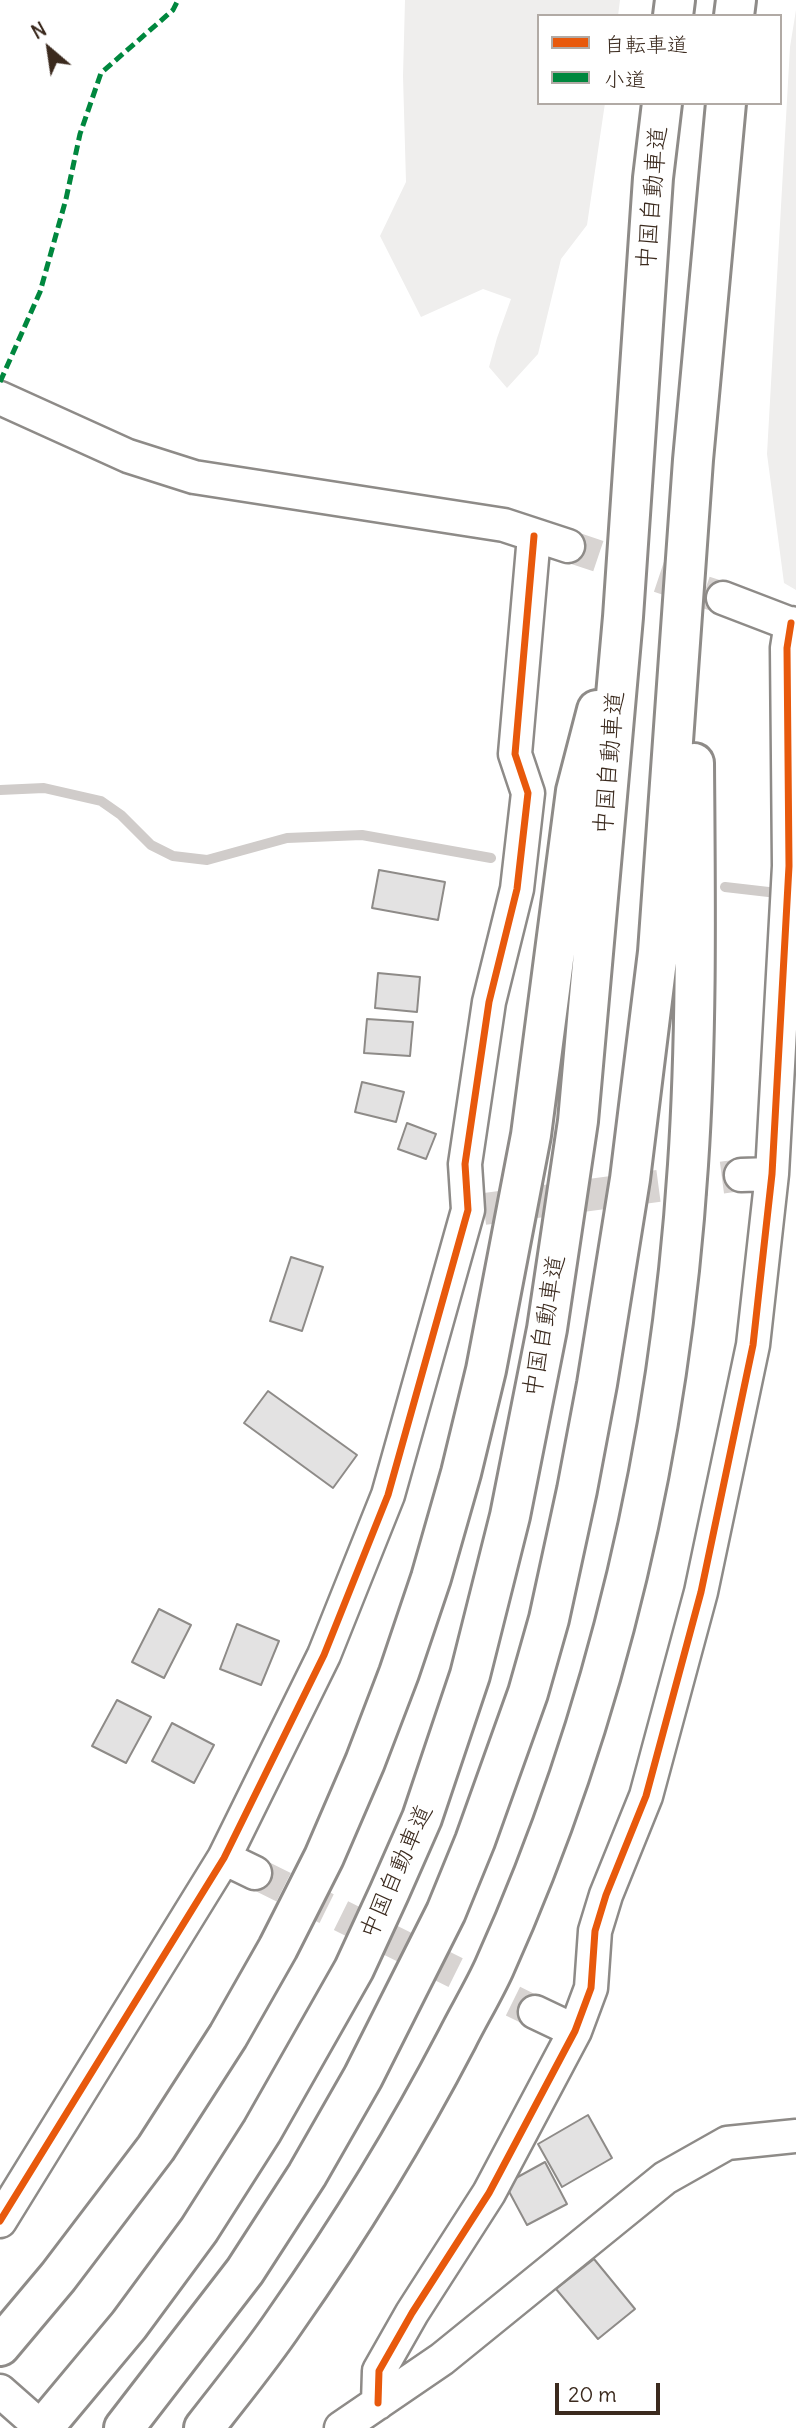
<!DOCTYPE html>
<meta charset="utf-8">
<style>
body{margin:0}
#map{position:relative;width:796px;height:2428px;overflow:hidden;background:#fff;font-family:Delius,"Klee One",sans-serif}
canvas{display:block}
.legend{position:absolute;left:537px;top:14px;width:245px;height:91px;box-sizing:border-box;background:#fff;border:2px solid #b1aaa5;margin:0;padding:9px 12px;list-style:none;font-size:21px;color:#3b2a1e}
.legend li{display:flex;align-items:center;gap:14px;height:35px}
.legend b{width:35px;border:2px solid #b1aaa5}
.north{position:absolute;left:14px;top:14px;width:70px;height:70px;-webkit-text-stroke:5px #fff;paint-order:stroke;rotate:331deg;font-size:19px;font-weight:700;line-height:28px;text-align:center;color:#3b2a1e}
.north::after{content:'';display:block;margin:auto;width:24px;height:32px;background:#3b2a1e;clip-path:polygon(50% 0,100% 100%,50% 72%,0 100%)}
.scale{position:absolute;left:555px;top:2383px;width:105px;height:32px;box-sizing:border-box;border:4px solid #3b2a1e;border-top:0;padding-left:9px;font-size:21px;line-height:24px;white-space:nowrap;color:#3b2a1e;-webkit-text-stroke:5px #fff;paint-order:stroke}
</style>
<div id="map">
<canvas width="796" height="2428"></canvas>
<ul class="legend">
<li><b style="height:9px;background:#e8590c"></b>自転車道</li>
<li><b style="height:9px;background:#00873e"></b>小道</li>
</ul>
<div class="north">N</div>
<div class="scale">20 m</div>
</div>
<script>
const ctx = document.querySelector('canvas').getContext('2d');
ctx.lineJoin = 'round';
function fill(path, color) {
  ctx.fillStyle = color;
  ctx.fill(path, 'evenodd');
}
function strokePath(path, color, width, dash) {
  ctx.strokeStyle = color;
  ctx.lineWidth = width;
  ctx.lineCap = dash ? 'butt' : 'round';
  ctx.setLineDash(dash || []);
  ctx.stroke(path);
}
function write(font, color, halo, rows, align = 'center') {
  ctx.font = font + ' Delius,"Klee One",sans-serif';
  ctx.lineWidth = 5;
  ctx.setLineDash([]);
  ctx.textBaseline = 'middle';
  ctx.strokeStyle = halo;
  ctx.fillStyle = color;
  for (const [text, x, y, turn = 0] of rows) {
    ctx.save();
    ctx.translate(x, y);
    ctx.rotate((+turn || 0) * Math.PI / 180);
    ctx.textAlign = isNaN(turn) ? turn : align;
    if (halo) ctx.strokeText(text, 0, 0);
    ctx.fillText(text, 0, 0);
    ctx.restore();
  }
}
const built = new Path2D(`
 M405,0H620L618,16H539V103H605L587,225L561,259L538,354L507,388L489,367L497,338L511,299L483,289L421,317L380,236L406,182L403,76Z
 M796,10V590L784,583L767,454L790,47Z`);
const stream = new Path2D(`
 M0,790L44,788L101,801L121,815L151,845L173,856L207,860L287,838L362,835L491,858
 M725,887L786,894`);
const building = new Path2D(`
 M379,870L445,882L438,920L372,908Z
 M378,973L420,977L417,1012L375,1008Z
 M367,1019L413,1022L410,1056L364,1053Z
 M362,1082L404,1092L396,1122L355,1112Z
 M407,1123L436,1134L426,1159L398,1149Z
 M291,1257L323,1267L302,1331L270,1321Z
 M268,1391L357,1455L333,1488L244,1423Z
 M159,1609L191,1625L164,1678L132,1662Z
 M237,1624L279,1641L261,1685L220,1669Z
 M117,1700L151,1717L126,1763L92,1746Z
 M172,1723L214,1745L194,1783L152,1761Z
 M588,2115L612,2158L562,2187L538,2144Z
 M545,2162L567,2204L527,2225L505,2184Z
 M594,2259L635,2309L598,2339L556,2289Z`);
const streetTunnel = new Path2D(`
 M568,546L723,598
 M484,1209L741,1175
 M255,1873L535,2012`);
const street = new Path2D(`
 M0,398L128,456L194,477L504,525L568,546
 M723,598L796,626
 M741,1175L772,1174
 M224,1858L255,1873
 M535,2012L575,2031
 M0,2221L224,1858L324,1655L388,1495L468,1210L465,1164L489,1002L517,889L528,793L515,754L534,536
 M0,2391L42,2428
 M378,2403L379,2371L412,2313L489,2193L575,2031L591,1988L595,1931L606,1895L646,1796L701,1592L753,1345L772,1174L789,866L787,648L791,623
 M341,2428L442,2359L665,2178L727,2143L796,2136`);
const highway = new Path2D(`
 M673,16L675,0
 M734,16L736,0
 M0,2346L58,2277L156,2148L228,2036L278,1948L324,1857L365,1762L399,1673L431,1578L461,1473L486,1370L531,1135L576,791L597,710
 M43,2428L129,2325L199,2230L262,2131L354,1969L389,1893L422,1818L470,1675L510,1516L547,1329L578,1121L623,617L653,178L662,103
 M124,2428L245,2271L307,2175L363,2077L446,1912L475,1841L528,1693L549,1619L577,1490L597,1384L630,1179L658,952L693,460L726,103
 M204,2428C231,2393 260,2358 285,2321C348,2231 406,2137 457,2039C469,2015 483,1992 494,1968C608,1715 670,1441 688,1165C697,1031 695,896 694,763`);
const quiet = new Path2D(`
 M0,382L40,292L66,199L80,134L101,73L173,10L178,0`);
const cycleway = new Path2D(`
 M0,2221L224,1858L324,1655L388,1495L468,1210L465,1164L489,1002L517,889L528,793L515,754L534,536
 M378,2403L379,2371L412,2313L489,2193L575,2031L591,1988L595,1931L606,1895L646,1796L701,1592L753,1345L772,1174L789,866L787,648L791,623`);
const streetNames = [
 ["中国自動車道",653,198,-85],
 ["中国自動車道",610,763,-85],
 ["中国自動車道",545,1326,-80],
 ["中国自動車道",397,1872,-66]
];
fill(built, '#efeeed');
strokePath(stream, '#d0ccca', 10);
fill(building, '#e3e2e2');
strokePath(building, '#8e8b88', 2);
strokePath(streetTunnel, '#d8d4d2', 32, [32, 16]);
strokePath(street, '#8e8b88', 37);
strokePath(highway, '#8e8b88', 44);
strokePath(street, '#fff', 32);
strokePath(highway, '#fff', 38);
strokePath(quiet, '#00873e', 5, [10, 5]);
strokePath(cycleway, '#e8590c', 7);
write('24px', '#3b2a1e', '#fff', streetNames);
</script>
